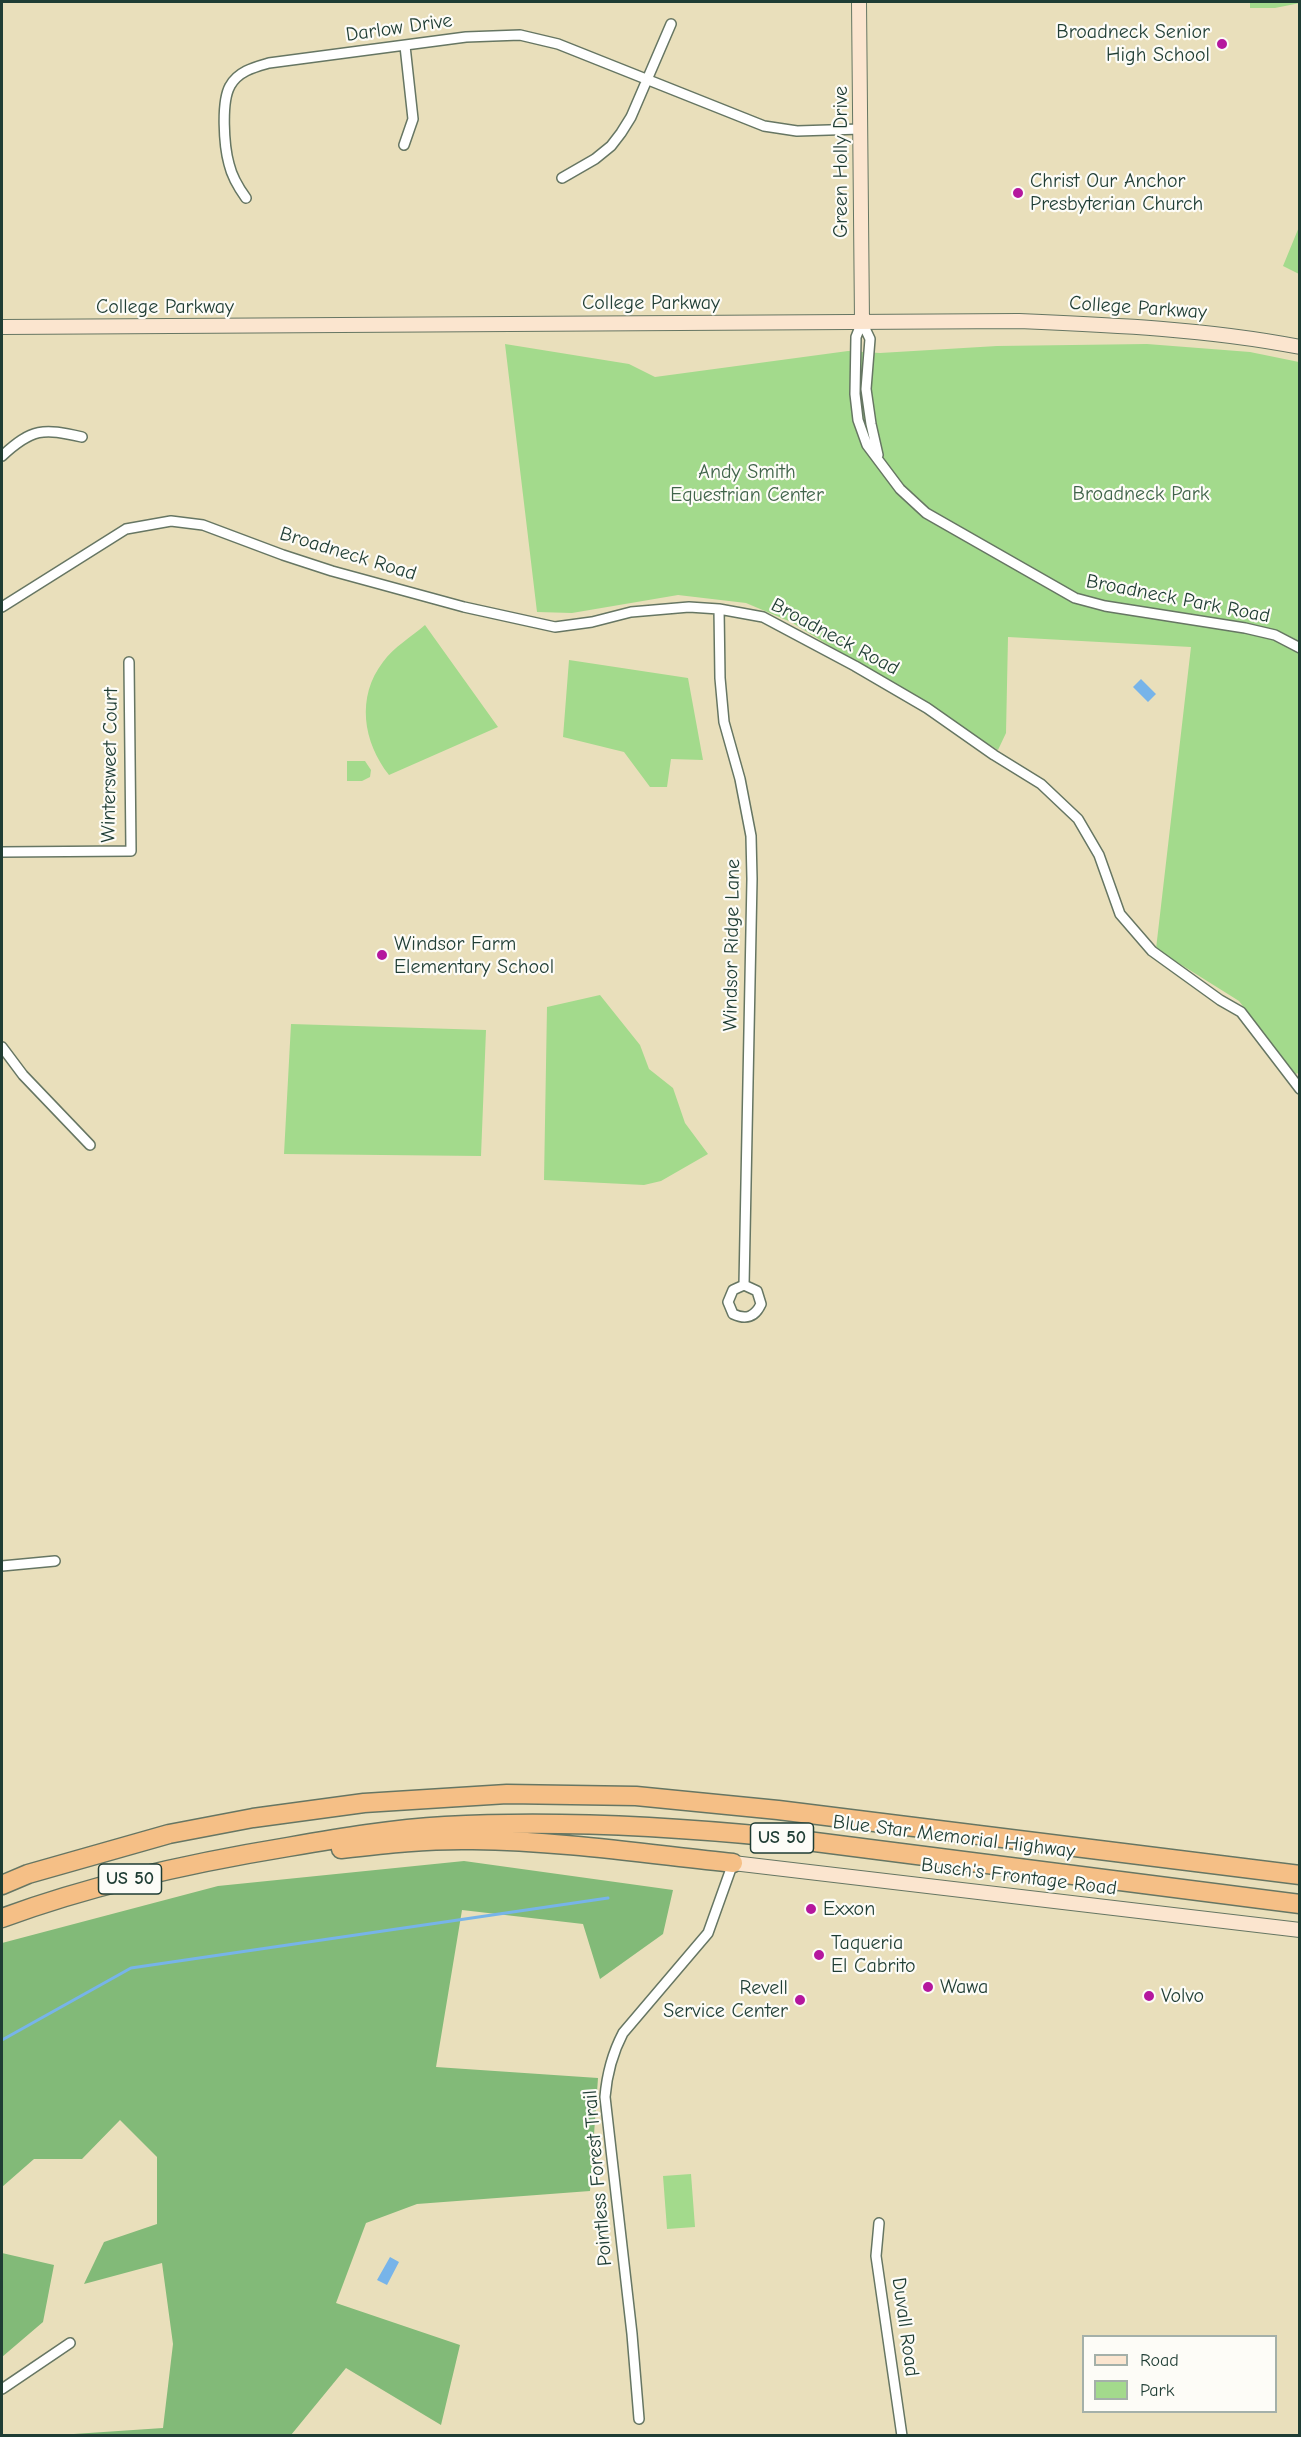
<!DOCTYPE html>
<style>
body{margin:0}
#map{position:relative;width:1301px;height:2437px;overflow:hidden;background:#e9dfbb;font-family:"Comic Neue",sans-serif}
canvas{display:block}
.frame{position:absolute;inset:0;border:3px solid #1f3d34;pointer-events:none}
.legend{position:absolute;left:1082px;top:2335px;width:195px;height:78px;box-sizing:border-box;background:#fdfcf7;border:2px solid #a4b0a9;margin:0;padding:8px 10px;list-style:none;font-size:18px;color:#1f3d34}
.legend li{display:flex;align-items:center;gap:12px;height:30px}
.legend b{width:30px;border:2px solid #a4b0a9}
</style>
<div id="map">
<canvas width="1301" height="2437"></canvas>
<div class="frame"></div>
<ul class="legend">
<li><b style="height:8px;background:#fbe5cf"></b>Road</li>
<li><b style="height:16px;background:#a3da8c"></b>Park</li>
</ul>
</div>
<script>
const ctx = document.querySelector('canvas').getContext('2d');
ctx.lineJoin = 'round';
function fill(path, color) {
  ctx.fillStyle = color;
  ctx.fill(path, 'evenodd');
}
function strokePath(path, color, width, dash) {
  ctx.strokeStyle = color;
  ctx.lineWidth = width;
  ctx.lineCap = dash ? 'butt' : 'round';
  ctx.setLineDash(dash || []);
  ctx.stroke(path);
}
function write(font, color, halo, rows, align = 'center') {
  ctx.font = font + ' "Comic Neue",sans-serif';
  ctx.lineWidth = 4.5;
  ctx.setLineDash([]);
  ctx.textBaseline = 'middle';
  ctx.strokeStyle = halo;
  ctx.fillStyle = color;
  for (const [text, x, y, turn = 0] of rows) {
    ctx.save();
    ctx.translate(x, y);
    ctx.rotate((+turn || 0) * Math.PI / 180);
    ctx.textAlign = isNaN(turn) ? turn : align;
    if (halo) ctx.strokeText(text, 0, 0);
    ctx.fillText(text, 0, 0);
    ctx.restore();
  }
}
const green = new Path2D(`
 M1250,2H1299L1300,3L1275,8H1250Z
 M1299,227V274L1283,266Z
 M505,344L629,364L655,377L848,351L880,353L997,346L1147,344L1250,352L1299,362V1073L1295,1074L1239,1001L1156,949L1191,647L1008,637L1006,733L998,750L791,622L746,603L678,595L572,613L537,612Z
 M425,625L498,727L389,775C363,742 356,697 383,662C394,647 411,637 425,625Z
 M569,660L688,678L703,760L671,759L667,787H650L624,752L563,737Z
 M347,761H365L371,770L370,777L362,781H347Z
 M600,995L640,1045L649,1069L673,1088L685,1123L708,1154L661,1181L644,1185L544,1180L547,1007Z
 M291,1024L486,1030L481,1156L284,1154Z
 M691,2174L695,2227L667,2229L663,2176Z`);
const forest = new Path2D(`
 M464,1861L673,1890L663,1934L600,1979L583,1924L462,1910L436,2067L598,2078L590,2191L417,2204L366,2223L336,2303L460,2345L441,2425L346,2368L291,2435H59L163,2428L173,2344L162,2263L84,2284L104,2242L157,2224V2157L120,2120L82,2159H34L2,2187V1943L218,1886Z
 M2,2253L54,2265L43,2322L2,2357Z`);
const water = new Path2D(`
 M1141,679L1156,694L1148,702L1133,687Z
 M390,2257L399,2262L387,2285L377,2280Z`);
const stream = new Path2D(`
 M2,2040L131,1968L608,1898`);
const street = new Path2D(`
 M404,145L413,119L405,46
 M562,178L595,159L611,146L621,133L631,117L671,24
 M246,198C238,187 232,177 229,164C224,146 221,102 230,86C238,71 255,67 269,63L466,37L520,35L558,44L764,126L797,131L861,129
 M862,322L856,337L855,394L858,420L867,445L900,489L926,513L1075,598L1105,606L1245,628L1275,635L1300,648
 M862,322L870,339L866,389L871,424L878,455
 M2,456C32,428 43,428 82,437
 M2,607L126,529L171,521L203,525L283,555L332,571L464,607L555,627L592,622L631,612L689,607L719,609L763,617L855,666L927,708L994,755L1041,784L1078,819L1099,855L1120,914L1152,951L1220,1000L1241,1012L1300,1089
 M719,609L720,678L724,722L740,779L751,836L752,879L744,1285L733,1290L728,1302L733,1314C746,1320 755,1317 761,1304L757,1291L744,1285
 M2,852L131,851L129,662
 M2,1047L23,1075L90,1145
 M2,1566L55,1561
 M879,2223L876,2256L902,2436
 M2,2389L70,2343
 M639,2419L632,2334L605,2097C607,2073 612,2054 623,2033L708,1933L733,1863`);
const secondary = new Path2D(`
 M859,2L862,322
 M2,327L1019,321C1113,325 1207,329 1300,347
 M733,1863L1300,1930`);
const highway = new Path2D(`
 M341,1849C385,1844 429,1839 473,1840C560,1841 647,1854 733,1863
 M2,1885L28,1874L169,1834L253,1818L364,1803L507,1794L636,1796L778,1810L1300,1875
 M2,1918C94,1884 190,1863 288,1847C340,1838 392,1829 445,1826C556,1820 666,1826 776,1837L1300,1904`);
const markers = [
 [1222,44,6,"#b5179e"],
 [1018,193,6,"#b5179e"],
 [382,955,6,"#b5179e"],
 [811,1909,6,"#b5179e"],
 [819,1955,6,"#b5179e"],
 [928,1987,6,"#b5179e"],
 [1149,1996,6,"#b5179e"],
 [800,2000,6,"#b5179e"]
];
const shields = [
 [782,1838,63],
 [130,1879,63]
];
const shieldNames = [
 ["US 50",782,1838],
 ["US 50",130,1879]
];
const streetNames = [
 ["Darlow Drive",399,28,-8],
 ["Green Holly Drive",841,162,-90],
 ["College Parkway",651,303],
 ["College Parkway",165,307],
 ["College Parkway",1138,308,4],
 ["Broadneck Road",348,554,17],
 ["Broadneck Park Road",1178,599,11],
 ["Broadneck Road",835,637,28],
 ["Wintersweet Court",110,765,-89],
 ["Windsor Ridge Lane",732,945,-89],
 ["Blue Star Memorial Highway",954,1837,7],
 ["Busch's Frontage Road",1019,1877,7],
 ["Pointless Forest Trail",598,2178,-95],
 ["Duvall Road",905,2327,82]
];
const poiNames = [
 ["Broadneck Senior",1210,32,"right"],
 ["High School",1210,55,"right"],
 ["Christ Our Anchor",1030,181],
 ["Presbyterian Church",1030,204],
 ["Windsor Farm",394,944],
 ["Elementary School",394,967],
 ["Exxon",823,1909],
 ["Taqueria",831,1943],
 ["El Cabrito",831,1966],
 ["Wawa",940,1987],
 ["Revell",788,1988,"right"],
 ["Service Center",788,2011,"right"],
 ["Volvo",1161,1996]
];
const parkNames = [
 ["Andy Smith",747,472],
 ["Equestrian Center",747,495],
 ["Broadneck Park",1141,494]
];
fill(green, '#a3da8c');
fill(forest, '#82ba78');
fill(water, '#77b4e9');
strokePath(stream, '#77b4e9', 3);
strokePath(street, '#667663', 12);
strokePath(secondary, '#667663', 16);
strokePath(highway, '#667663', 21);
strokePath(street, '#fff', 9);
strokePath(secondary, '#fbe5cf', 14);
strokePath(highway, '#f5bf86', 18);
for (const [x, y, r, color] of markers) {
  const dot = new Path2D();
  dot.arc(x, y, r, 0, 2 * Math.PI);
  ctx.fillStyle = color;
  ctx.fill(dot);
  strokePath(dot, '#fdfcf7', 2);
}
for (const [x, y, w] of shields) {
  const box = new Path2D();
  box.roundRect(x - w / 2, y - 15, w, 30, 4.5);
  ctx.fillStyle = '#fdfcf7';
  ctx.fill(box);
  strokePath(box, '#1f3d34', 1.5);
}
write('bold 18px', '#1f3d34', null, shieldNames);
write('20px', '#1f3d34', '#fdfcf7', streetNames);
write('20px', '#1f3d34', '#fdfcf7', poiNames, 'left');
write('20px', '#40644a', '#fdfcf7', parkNames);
</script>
